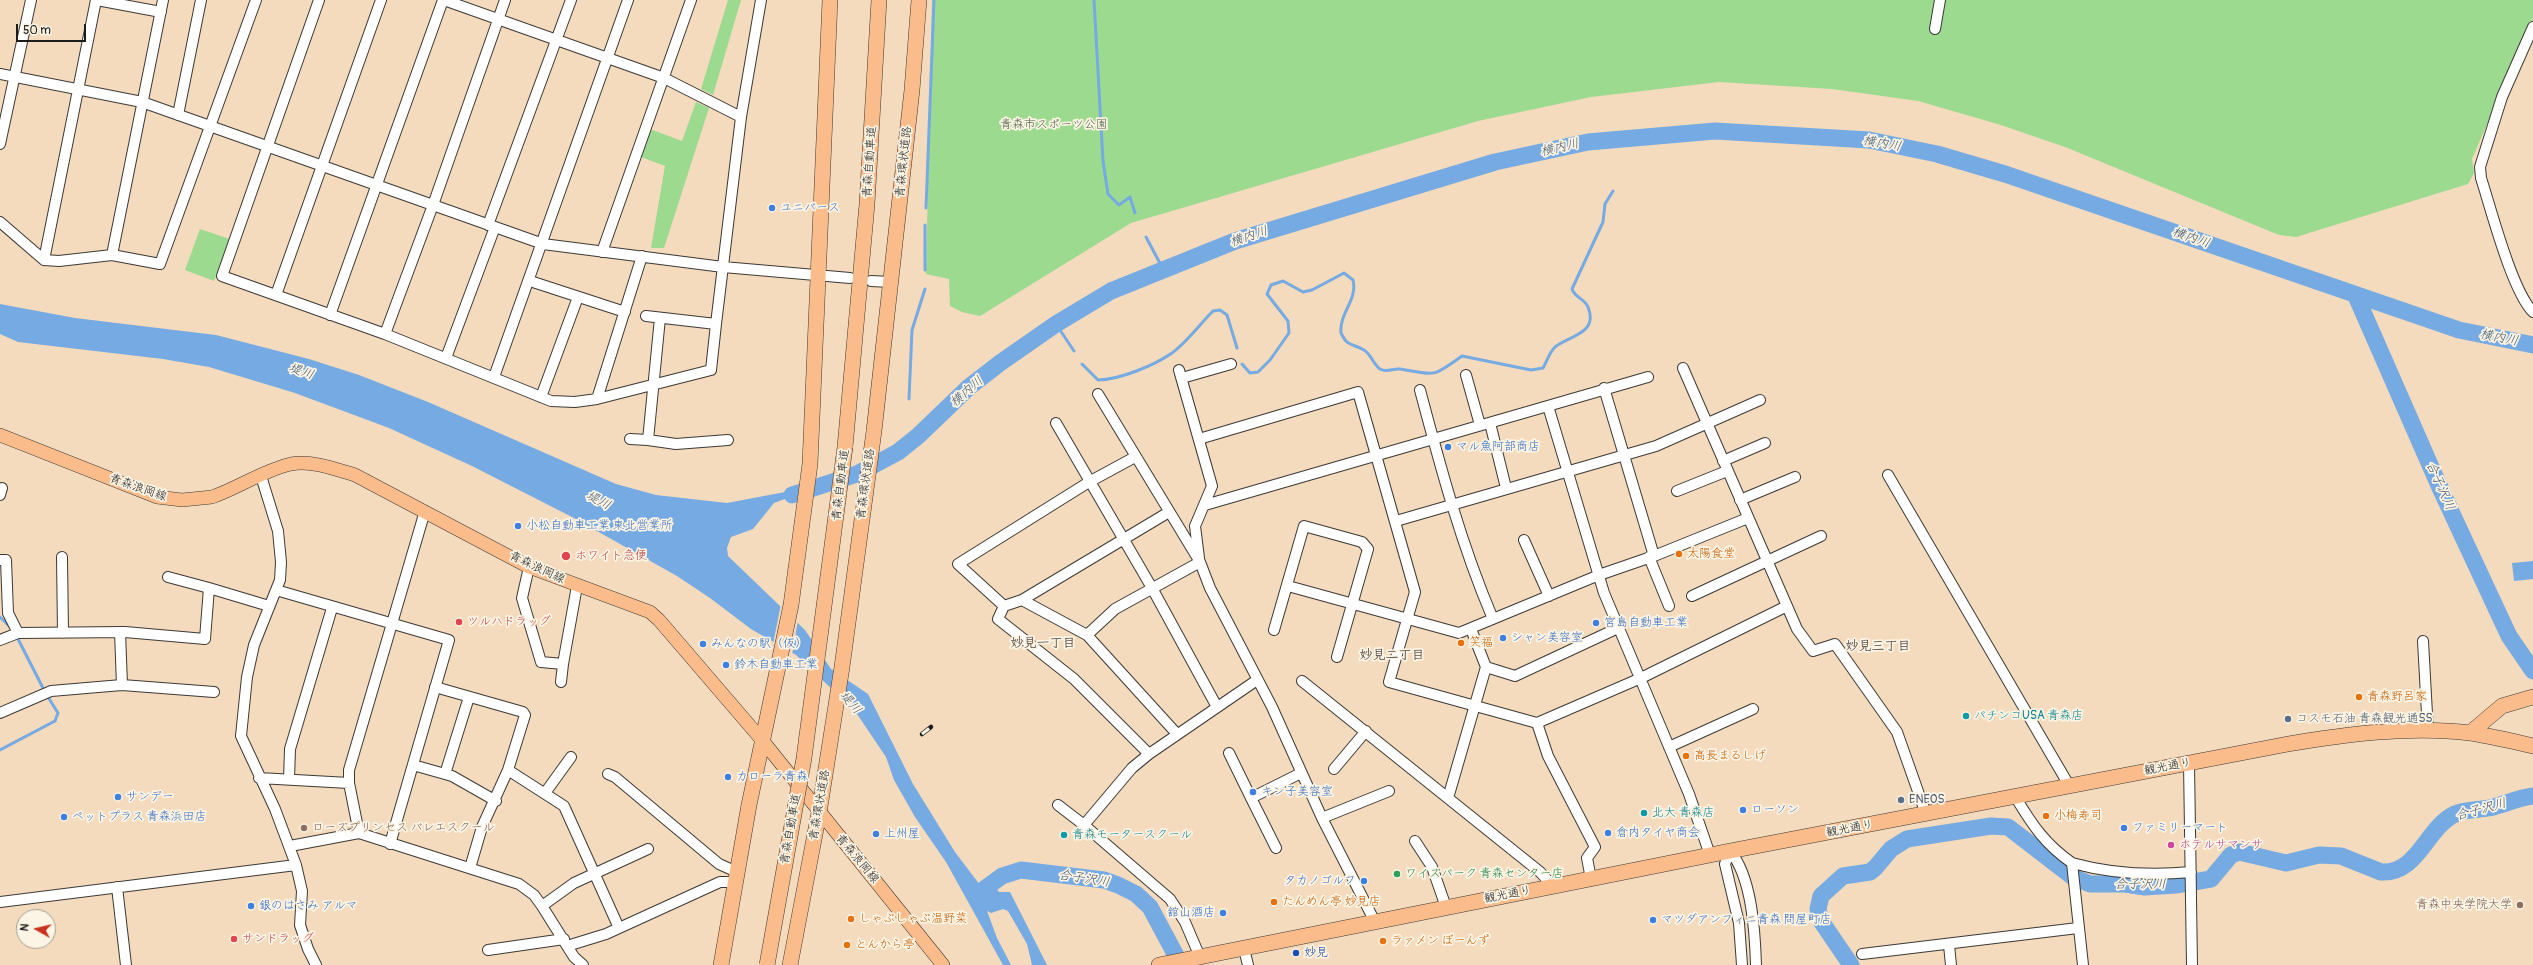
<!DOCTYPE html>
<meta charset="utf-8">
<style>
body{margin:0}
#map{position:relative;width:2533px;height:965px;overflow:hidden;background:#f4dbbe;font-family:Pangolin,sans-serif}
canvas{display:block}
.north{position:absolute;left:16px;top:909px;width:40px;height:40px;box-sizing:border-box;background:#fcf5e5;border:1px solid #a29e95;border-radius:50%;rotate:278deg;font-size:11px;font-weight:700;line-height:16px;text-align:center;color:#1c1c1c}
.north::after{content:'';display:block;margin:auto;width:14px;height:18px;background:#c8321e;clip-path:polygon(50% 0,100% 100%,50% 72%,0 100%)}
.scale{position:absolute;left:16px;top:24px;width:70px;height:18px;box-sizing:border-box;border:2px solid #1c1c1c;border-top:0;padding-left:5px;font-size:12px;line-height:14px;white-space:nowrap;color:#1c1c1c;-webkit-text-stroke:3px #fcf5e5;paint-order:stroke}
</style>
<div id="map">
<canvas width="2533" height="965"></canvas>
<div class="north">N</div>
<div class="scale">50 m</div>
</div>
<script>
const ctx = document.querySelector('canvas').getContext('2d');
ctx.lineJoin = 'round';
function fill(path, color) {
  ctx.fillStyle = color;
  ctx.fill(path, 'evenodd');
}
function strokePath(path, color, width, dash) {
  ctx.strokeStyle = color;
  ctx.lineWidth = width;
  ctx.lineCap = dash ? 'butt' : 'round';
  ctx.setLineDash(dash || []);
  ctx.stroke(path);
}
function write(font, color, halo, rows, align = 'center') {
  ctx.font = font + ' Pangolin,"Klee One",sans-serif';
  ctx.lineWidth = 3.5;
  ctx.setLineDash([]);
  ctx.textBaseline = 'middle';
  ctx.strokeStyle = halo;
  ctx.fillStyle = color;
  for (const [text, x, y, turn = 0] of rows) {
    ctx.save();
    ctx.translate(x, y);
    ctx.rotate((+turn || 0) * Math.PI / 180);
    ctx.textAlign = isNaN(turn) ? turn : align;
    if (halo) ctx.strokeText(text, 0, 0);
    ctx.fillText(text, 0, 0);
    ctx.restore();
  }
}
const green = new Path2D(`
 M728,0H741L713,95L701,89Z
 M932,0H2533V18L2472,159L2474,173L2468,184L2296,237L2279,235L2065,147L2001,125L1918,101L1832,89L1719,82L1591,97L1478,121L1131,223L980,316L962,312L950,306L949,279L926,274Z
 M696,102L709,108L664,248H651L665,166L641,157L650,129L682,141Z
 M200,229L230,239L214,281L185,270Z`);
const water = new Path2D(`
 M0,304L75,318L216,335L309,359L359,375L428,402L616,484L656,495L727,503L822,485L774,503L753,529L731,537L727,548L728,556L805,630L831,669L868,694L913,784L955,852L980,885L991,882L999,892H1010L1047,965H1032L1027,944L1008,911L1003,909L991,913L987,911L997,938L1011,965H1003L946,862L915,817L894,780L886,757L855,711L796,655L751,629L710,598L677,576L572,517L472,466L389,428L295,393L209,367L163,359L18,342L0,334Z
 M2533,561V579L2514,581L2512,563Z`);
const pier = new Path2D(`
 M781,604L798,620L792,655L773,644Z`);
const stream = new Path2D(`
 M1094,0L1103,161L1108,194L1119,205L1130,197L1135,213
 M926,208L934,0
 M1146,237L1163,269
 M925,270V225
 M1056,324L1074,351
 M1082,364L1098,380C1119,380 1155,365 1172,353C1187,342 1200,324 1213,311L1220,310L1227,315L1237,348
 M1242,364L1250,373L1258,372L1270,360L1289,333L1288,321L1267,294L1271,285L1283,281L1303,292L1312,290L1344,273L1353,280C1358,300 1339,313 1341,333C1348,348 1353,343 1364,350C1371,354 1373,364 1380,369C1387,373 1393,368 1400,369C1438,375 1431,378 1462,356L1531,370L1543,368C1547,361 1549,353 1555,347C1568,336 1599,334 1588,307C1585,299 1575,298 1572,289L1603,222L1605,204L1613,191
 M909,399L912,330L925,289
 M903,447L904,439
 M0,617L9,626
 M18,639L43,688
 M0,750L55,721L58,713L48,697`);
const river = new Path2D(`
 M2356,296L2441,490L2509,636L2533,671
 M792,495L857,474L898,452L918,436L969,387L1000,363L1056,324L1111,291L1235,241L1495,162L1588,142L1715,131L1869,140L1937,154L2005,174L2459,330L2533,345
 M976,895L1002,876L1021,870L1104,880L1118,885L1136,894L1150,907L1181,965
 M1851,965L1821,921L1818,909L1821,896L1843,876L1870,872L1875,868L1891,849L1907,839L1991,826L2008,827L2073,877L2090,884H2125L2145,887L2176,885L2211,879L2231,855L2239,852L2286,863L2319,855L2341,856L2381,872C2418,874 2426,828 2455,814C2466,809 2478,810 2489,808C2504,805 2517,798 2533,796`);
const minor = new Path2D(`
 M97,0L161,12
 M319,0L222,276L385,334L551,401L575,402L597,399L642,256
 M444,0L664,78L741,117
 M2533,27L2502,97L2480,167L2481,178C2491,209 2512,291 2533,312
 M1935,29L1940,0
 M0,74L142,102L543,244L723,267L850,278
 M178,115L201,0
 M0,144L31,0
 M0,222L44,260L59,261L112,255L160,264L256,0
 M488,225L571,0
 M602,252L691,0
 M112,255L163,0
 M44,260L96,0
 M530,281L625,312
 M871,281L891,282
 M276,295L381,0
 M330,315L443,0
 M646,316L716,324L741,117L761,0
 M660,318L648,440L676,444L728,440
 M385,334L433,205L505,0
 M446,358L495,227
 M1683,368L1797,629L1813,651L1835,644L1897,732L1926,814
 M1179,370L1212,486L1195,526L1199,558
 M1466,375L1480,425
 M494,377L628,0
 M1182,378L1231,364
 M1604,388L1654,556
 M1420,390C1441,469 1461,544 1493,619
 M1098,394L1200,562L1210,588L1272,707L1322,818L1375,922
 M541,397L578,297
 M597,399L711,370L716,324
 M1548,406L1604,593L1689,794L1710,855
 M1056,423L1152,588L1217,707
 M1490,423L1506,488
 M630,439L648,440
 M1199,439L1358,392L1415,592L1389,682L1537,723L1641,678L1787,606
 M1135,457L1089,482L958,564L1004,606L1022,600L1087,635L1177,734
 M1723,461L1765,443
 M1888,475L2070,787
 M261,476L278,531L281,562L280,580L254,645L247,677L241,736L275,809L296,865L302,891L300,925L308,949L316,965
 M1677,491L1727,471
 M0,495L2,488
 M1740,500L1795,477
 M1205,505L1648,377
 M1396,521L1656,446L1760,400
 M1524,540L1549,596
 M62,557L63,633
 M1649,557L1669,606
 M0,560H6L8,613L18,633
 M529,567L522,598L541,662L563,664L577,586
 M168,577L209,588
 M1288,586L1459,633L1599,575L1654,556L1748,518
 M276,590L449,640L390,844
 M1692,596L1821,536
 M1022,600L1169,512
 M1004,606L998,619L1074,679L1149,754
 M1274,630L1304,526L1362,542L1368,549L1337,657
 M120,632L122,685
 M1087,635L1115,609L1200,562
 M0,640L18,633L125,632L205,639L209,588L269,606
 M2423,641L2428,732
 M1486,667L1515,676L1618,628
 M1302,681L1540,872L1553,886
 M561,682L563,664
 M435,687L523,712L525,715L508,770L482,827L470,868
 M0,713L51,691L122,685L214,692
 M1537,723L1548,756L1595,847L1587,858L1591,879
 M1669,747L1753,709
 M1229,753L1251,798
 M2189,763L2192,965
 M413,765L452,776L496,801
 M1334,769L1366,731
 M508,770L564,806L619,928
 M445,774L469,697
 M608,774L615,777L719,864L737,872
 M259,778L349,783
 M289,779L290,749L332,608
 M545,793L571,757
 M1448,798L1486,667L1471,629
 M2016,798C2033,826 2045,844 2072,863L2083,965
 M1058,805L1084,825L1170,899L1185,922L1200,957
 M1322,818L1389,791
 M1084,825L1132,768L1149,754L1257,680
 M359,833L349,783V770L425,511
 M1415,841L1432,867L1446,907
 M290,846L359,833L519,884L534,895L542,906L574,957L583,965
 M1276,848L1251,798L1301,773
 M2072,863C2112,874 2150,876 2191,872
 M117,887L126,965
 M0,902L296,865
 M542,906L574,883L648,849
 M1949,945L1951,965
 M567,946L606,934L720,882H736
 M1244,949L1248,965
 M488,950L564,939
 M1862,954L2078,928
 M1742,965L1739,923L1725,864L1730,851C1752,877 1755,932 1756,965`);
const major = new Path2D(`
 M0,435L157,497L182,500L212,497C238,488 264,470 291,464C312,460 335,469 355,475L529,567L650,612L659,620L762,740L943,965`);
const highway = new Path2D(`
 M845,447L867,204L879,0
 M2470,733L2502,706L2533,697
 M721,965L749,805L791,605L810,464L830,0
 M790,965L819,813L842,667L874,431L912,90L919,0
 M1159,965L1730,851L2288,744C2347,734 2410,726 2470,733C2491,736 2512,741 2533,746`);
const rail = new Path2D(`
 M922,734L931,727`);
const highwayBridge = new Path2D(`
 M767,965L804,758L845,447`);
const markers = [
 [772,208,4,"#3f7fe0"],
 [1448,447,4,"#3f7fe0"],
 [518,526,4,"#3f7fe0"],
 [1679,554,4,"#e8710a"],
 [566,556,5,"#e0444e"],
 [459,622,4,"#e0444e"],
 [1596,623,4,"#3f7fe0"],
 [1503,638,4,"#3f7fe0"],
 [1461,643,4,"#e8710a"],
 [703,644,4,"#3f7fe0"],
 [726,665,4,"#3f7fe0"],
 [2359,697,4,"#e8710a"],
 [1966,716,4,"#0f9aa8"],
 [2288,719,4,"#5c6f8a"],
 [1686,756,4,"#e8710a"],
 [728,777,4,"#3f7fe0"],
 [1253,792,4,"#3f7fe0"],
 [118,797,4,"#3f7fe0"],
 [1901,800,4,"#5c6f8a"],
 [1743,810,4,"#3f7fe0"],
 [1644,813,4,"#0f9aa8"],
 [2046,816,4,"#e8710a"],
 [64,817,4,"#3f7fe0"],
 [304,828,4,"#8d6e63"],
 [2124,828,4,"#3f7fe0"],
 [1608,833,4,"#3f7fe0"],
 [876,834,4,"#3f7fe0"],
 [1064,835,4,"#0f9aa8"],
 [2171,845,4,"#d1479c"],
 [1397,874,4,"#2e9e5b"],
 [1364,881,4,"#3f7fe0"],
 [1274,902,4,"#e8710a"],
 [2520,905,4,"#8d6e63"],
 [251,906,4,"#3f7fe0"],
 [1223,913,4,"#3f7fe0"],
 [851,919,4,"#e8710a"],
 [1653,920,4,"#3f7fe0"],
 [234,939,4,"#e0444e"],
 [1383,941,4,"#e8710a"],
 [847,945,4,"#e8710a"],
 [1296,953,4,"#1a4fb4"]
];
const parkNames = [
 ["青森市スポーツ公園",1054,125]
];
const streetNames = [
 ["青森自動車道",870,162,-86],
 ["青森環状道路",904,162,-84],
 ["青森環状道路",866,484,-82],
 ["青森自動車道",841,485,-83],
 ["青森浪岡線",138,488,19],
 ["青森浪岡線",537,568,25],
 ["観光通り",2168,767,-11],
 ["青森環状道路",820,805,-80],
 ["青森自動車道",791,829,-80],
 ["観光通り",1850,829,-11],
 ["青森浪岡線",857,859,50],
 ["観光通り",1508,895,-11]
];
const shopNames = [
 ["ユニバース",780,208],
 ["マル魚阿部商店",1456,447],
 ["小松自動車工業 東北営業所",526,526],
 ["宮島自動車工業",1604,623],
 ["シャン美容室",1511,638],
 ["みんなの駅（仮）",711,644],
 ["鈴木自動車工業",734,665],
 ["カローラ青森",736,777],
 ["キン子美容室",1261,792],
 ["サンデー",126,797],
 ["ローソン",1751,810],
 ["ペットプラス 青森浜田店",72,817],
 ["ファミリーマート",2132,828],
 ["倉内タイヤ商会",1616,833],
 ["上州屋",884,834],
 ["タカノゴルフ",1356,881,"right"],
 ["銀のはさみ アルマ",259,906],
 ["舘山酒店",1215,913,"right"],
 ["マツダアンフィニ青森 問屋町店",1661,920]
];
const foodNames = [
 ["太陽食堂",1687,554],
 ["笑福",1469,643],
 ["青森野呂家",2367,697],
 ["高長まるしげ",1694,756],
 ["小梅寿司",2054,816],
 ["たんめん亭 妙見店",1282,902],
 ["しゃぶしゃぶ温野菜",859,919],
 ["ラァメン ぼーんず",1391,941],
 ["とんから亭",855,945]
];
const healthNames = [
 ["ホワイト急便",575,556],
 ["ツルハドラッグ",467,622],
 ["サンドラッグ",242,939]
];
const cultureNames = [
 ["パチンコUSA 青森店",1974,716],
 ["北大 青森店",1652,813],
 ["青森モータースクール",1072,835]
];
const serviceNames = [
 ["コスモ石油 青森観光通SS",2296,719],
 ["ENEOS",1909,800]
];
const educationNames = [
 ["ローズプリンセス バレエスクール",312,828],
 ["青森中央学院大学",2512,905,"right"]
];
const hotelNames = [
 ["ホテルサマンサ",2179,845]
];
const leisureNames = [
 ["ワイズパーク 青森センター店",1405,874]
];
const transitNames = [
 ["妙見",1304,953]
];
const waterNames = [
 ["横内川",1882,144,10],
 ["横内川",1560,148,-13],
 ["横内川",1249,237,-18],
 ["横内川",2191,238,19],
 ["横内川",2499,338,11],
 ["堤川",301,372,19],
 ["横内川",967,392,-41],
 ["合子沢川",2440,486,66],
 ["堤川",598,501,28],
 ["堤川",850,703,48],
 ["合子沢川",2481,810,-15],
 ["合子沢川",1084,879,9],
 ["合子沢川",2140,885]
];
const neighbourhoodNames = [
 ["妙見一丁目",1043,644],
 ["妙見三丁目",1878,647],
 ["妙見二丁目",1392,656]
];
fill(green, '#9cda8f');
fill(water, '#75aae2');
fill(pier, '#f4dbbe');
strokePath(stream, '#75aae2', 3);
strokePath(river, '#75aae2', 17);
strokePath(minor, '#3c3934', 12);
strokePath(major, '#3c3934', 14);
strokePath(highway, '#3c3934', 16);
strokePath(minor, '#fff', 10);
strokePath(major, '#fabc8b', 13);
strokePath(highway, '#fabc8b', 15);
strokePath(rail, '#1c1c1c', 4.5);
strokePath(rail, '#fcf5e5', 3, [9]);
strokePath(highwayBridge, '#3c3934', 16, []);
strokePath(highwayBridge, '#fabc8b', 15);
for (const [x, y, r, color] of markers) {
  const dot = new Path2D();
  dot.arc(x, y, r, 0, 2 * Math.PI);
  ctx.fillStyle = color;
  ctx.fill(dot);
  strokePath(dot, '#fcf5e5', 1.5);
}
write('12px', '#495e44', '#fcf5e5', parkNames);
write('12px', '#1c1c1c', '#fcf5e5', streetNames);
write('12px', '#366cbe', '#fcf5e5', shopNames, 'left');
write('12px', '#c56008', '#fcf5e5', foodNames, 'left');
write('12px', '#be3a42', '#fcf5e5', healthNames, 'left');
write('12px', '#0d838f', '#fcf5e5', cultureNames, 'left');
write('12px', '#4e5e75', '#fcf5e5', serviceNames, 'left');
write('12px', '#785e54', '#fcf5e5', educationNames, 'left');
write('12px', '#b23c85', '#fcf5e5', hotelNames, 'left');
write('12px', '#27864d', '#fcf5e5', leisureNames, 'left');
write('12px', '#164399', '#fcf5e5', transitNames, 'left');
write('italic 13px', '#40556b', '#fcf5e5', waterNames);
write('bold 13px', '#5d4e47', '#fcf5e5', neighbourhoodNames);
</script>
